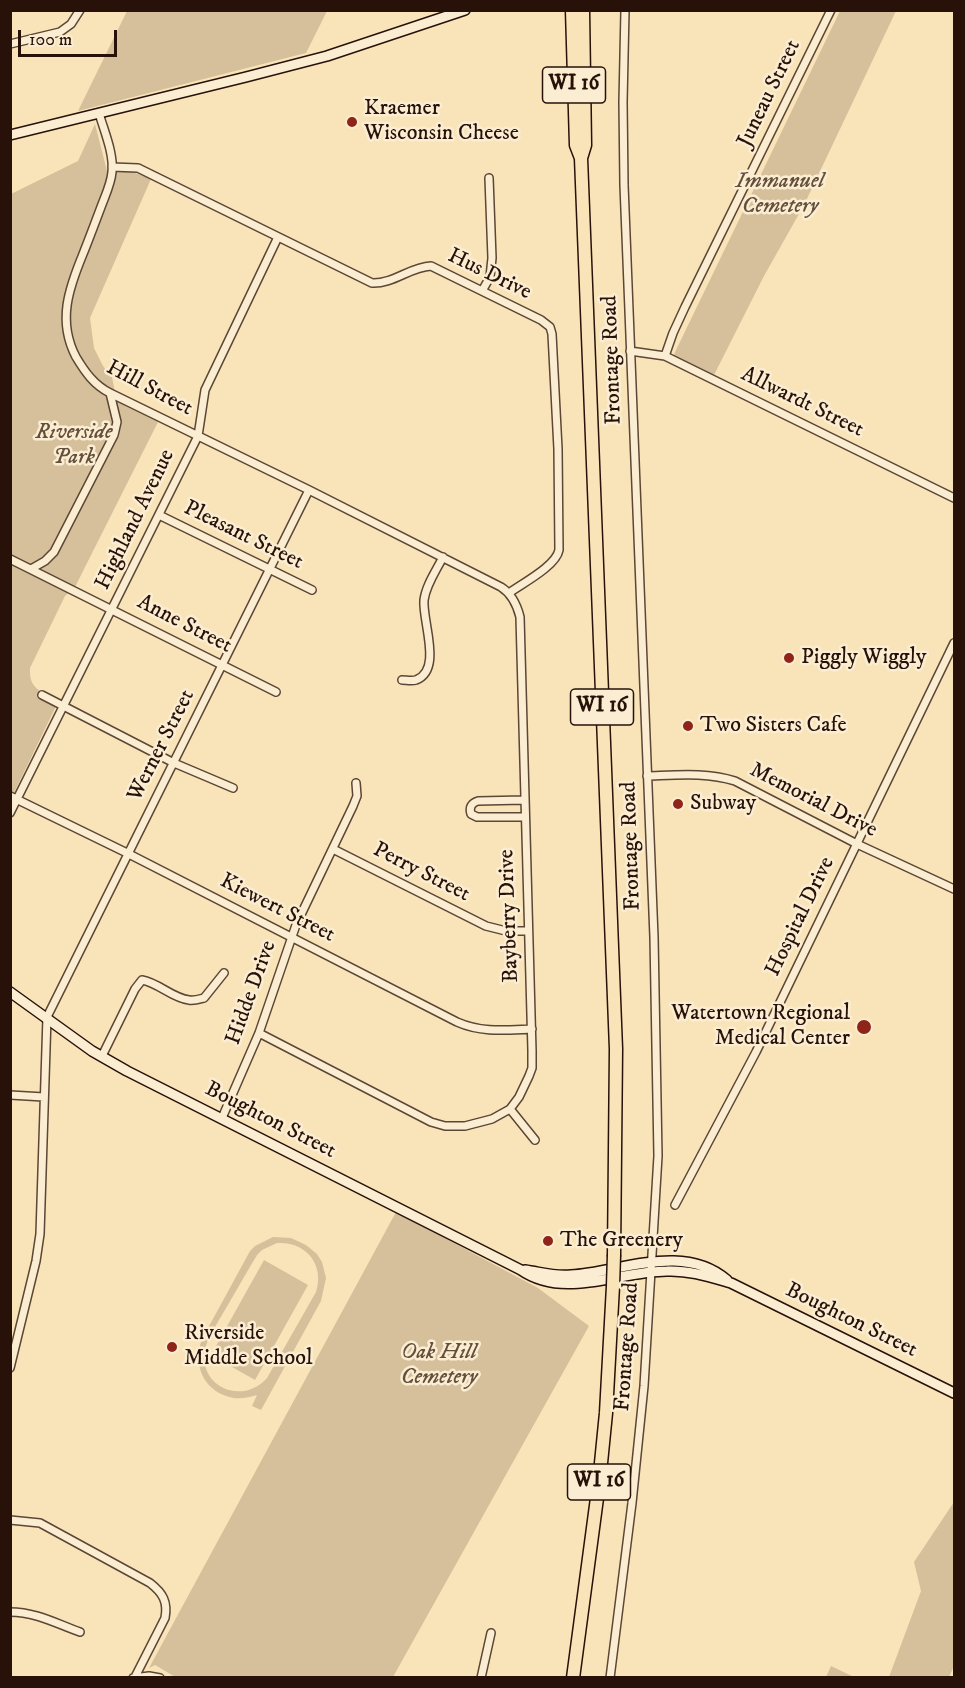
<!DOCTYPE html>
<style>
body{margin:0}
#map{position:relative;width:965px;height:1688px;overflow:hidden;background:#f9e4b9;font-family:"IM FELL DW Pica",serif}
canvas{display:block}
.frame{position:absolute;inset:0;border:12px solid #271109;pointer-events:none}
.scale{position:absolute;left:18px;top:30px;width:99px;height:27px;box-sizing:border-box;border:3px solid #271109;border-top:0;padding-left:8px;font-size:18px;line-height:21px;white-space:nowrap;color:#271109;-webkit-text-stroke:4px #fbedd2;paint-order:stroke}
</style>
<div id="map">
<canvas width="965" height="1688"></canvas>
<div class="frame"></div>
<div class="scale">100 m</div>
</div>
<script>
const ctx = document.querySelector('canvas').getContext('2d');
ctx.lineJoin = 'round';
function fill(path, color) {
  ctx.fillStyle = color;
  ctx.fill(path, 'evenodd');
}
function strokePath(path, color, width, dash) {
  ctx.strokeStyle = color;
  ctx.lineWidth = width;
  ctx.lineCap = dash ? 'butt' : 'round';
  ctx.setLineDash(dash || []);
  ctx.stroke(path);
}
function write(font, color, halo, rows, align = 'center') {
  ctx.font = font + ' "IM FELL DW Pica",serif';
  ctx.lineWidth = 5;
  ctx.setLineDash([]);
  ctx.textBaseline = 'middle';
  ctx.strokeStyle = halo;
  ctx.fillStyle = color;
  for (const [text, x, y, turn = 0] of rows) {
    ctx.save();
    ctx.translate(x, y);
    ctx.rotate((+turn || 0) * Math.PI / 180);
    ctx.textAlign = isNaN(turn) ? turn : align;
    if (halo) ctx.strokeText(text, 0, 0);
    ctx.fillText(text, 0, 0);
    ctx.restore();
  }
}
const green = new Path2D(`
 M127,11V10L327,11L306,53L78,111Z
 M840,11H896L804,205L764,276L712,379L677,361L674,355L676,350Z
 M95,124L107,171L127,170L151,179L90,318L94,348L103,366L112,377L115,393L125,406L158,422L75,587L65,596L30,668C29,691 41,690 59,700L13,795L11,794V194L78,161Z
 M396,1212L538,1288L589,1326L393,1677L177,1678L155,1665L149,1668Z
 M273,1237L291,1238L306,1245L317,1254L322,1262L326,1278L321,1301L261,1410L252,1406L257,1395C250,1397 242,1399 234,1398C204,1393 192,1365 202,1339L250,1251L255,1246ZM277,1243C306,1241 325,1265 316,1292L267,1378C257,1389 244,1394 229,1390C211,1385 201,1367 205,1350C207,1339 214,1329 219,1320C232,1298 244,1277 257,1255L262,1250Z
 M264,1260L308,1285L255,1380L211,1355Z
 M954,1502V1666L949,1677H889L921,1591L914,1562Z
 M831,1666L854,1677H826Z`);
const street = new Path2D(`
 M10,44L60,32L71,24L80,10
 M99,113C104,131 114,153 112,172C111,184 105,196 101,207C95,223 89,239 83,254C69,288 57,321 76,357C85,372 94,385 110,393L309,490L501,587C512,594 517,605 520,617L532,1051V1068L529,1076L519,1097L510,1109L492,1119L465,1126H445L431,1122L259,1033
 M112,167L138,168L372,283C393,284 410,267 431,266L541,320L550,327L552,334L558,449L559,550C556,566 523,583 509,593
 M482,291L490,277L492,258L489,178
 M630,351L665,356L954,498
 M665,356L673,333L685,307L831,10
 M159,515L312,590
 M10,559L276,692
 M31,569L45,561L54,552L114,435L117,422L110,393
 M402,680C406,680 412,681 416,680C443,670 422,621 424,600C426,585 436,571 443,557
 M42,695L174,763L233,788
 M647,776C677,775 707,772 735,781L857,844L954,889
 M10,796L127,853L457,1022C482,1033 506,1030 532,1029
 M524,800L478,801C471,803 469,808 471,814L477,817H525
 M10,813L198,436L205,390L278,237
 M333,849L486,926L506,931H528
 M102,1056L135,989L142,980C159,983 172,998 189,1000C194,1001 200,999 204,998L224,973
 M10,1095L44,1097
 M510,1109L535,1140
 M222,1118L259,1033L296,925L353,806L357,796L356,783
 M675,1205L756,1052L954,643
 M10,1368L36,1261L40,1234L47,1017L309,490
 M10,1520L40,1523L150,1583C163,1593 168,1602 165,1618L135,1677
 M10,1612C36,1612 57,1624 80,1632
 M133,1678L149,1676L160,1678
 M481,1678L491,1633
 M610,1678L632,1503L644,1386L658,1156L654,937L624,185L623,102L625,10`);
const secondary = new Path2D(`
 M10,135L246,77L327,56L465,10
 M10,992L92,1051L127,1071L521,1270C565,1300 619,1271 667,1271C689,1270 710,1277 731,1283L954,1393
 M525,1270C540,1272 555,1277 571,1275C621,1272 683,1242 727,1280`);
const highway = new Path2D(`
 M572,10L576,145L581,158L616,1049L614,1255
 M581,158L585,145L583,10
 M573,1678L599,1483L606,1413L613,1286`);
const highwayBridge = new Path2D(`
 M613,1286L614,1255`);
const markers = [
 [352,122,6,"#8f2418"],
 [789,658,6,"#8f2418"],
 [688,726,6,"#8f2418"],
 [678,804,6,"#8f2418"],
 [864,1027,8,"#8f2418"],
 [548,1241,6,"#8f2418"],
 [172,1347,6,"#8f2418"]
];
const shields = [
 [574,85,63],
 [602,707,63],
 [599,1482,63]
];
const shieldNames = [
 ["WI 16",574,85],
 ["WI 16",602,707],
 ["WI 16",599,1482]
];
const streetNames = [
 ["Juneau Street",770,94,-64],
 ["Hus Drive",489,275,26],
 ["Frontage Road",613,360,-92],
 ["Hill Street",149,389,28],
 ["Allwardt Street",802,403,26],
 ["Highland Avenue",136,520,-64],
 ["Pleasant Street",243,536,26],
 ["Anne Street",184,625,27],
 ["Werner Street",162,746,-63],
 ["Memorial Drive",813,801,27],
 ["Frontage Road",632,846,-92],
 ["Perry Street",421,873,27],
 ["Kiewert Street",277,909,27],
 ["Bayberry Drive",510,916,-92],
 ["Hospital Drive",801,917,-64],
 ["Hidde Drive",252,993,-70],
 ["Boughton Street",270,1121,27],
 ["Boughton Street",851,1321,26],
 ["Frontage Road",628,1347,-86]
];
const poiNames = [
 ["Kraemer",364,109],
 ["Wisconsin Cheese",364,134],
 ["Piggly Wiggly",801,658],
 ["Two Sisters Cafe",700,726],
 ["Subway",690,804],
 ["Watertown Regional",850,1014,"right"],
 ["Medical Center",850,1039,"right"],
 ["The Greenery",560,1241],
 ["Riverside",184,1334],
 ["Middle School",184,1359]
];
const parkNames = [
 ["Immanuel",780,182],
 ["Cemetery",780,207],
 ["Riverside",74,433],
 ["Park",74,458],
 ["Oak Hill",439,1353],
 ["Cemetery",439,1378]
];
fill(green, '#d5c09b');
strokePath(street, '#5c4635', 10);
strokePath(secondary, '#271109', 12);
strokePath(highway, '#271109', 15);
strokePath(street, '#fbedd2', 7);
strokePath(secondary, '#fbedd2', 9);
strokePath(highway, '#f9e4b9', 12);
strokePath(highwayBridge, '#271109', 15, []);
strokePath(highwayBridge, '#f9e4b9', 12);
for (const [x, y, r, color] of markers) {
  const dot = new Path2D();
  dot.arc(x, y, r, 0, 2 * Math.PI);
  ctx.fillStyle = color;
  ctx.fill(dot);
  strokePath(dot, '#fbedd2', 2);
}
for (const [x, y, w] of shields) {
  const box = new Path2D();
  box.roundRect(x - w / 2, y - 18, w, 36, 4.5);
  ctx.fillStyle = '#fbedd2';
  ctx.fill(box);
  strokePath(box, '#271109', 1.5);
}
write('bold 21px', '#271109', null, shieldNames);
write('22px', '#271109', '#fbedd2', streetNames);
write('22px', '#271109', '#fbedd2', poiNames, 'left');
write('italic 22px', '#644e3c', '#fbedd2', parkNames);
</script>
